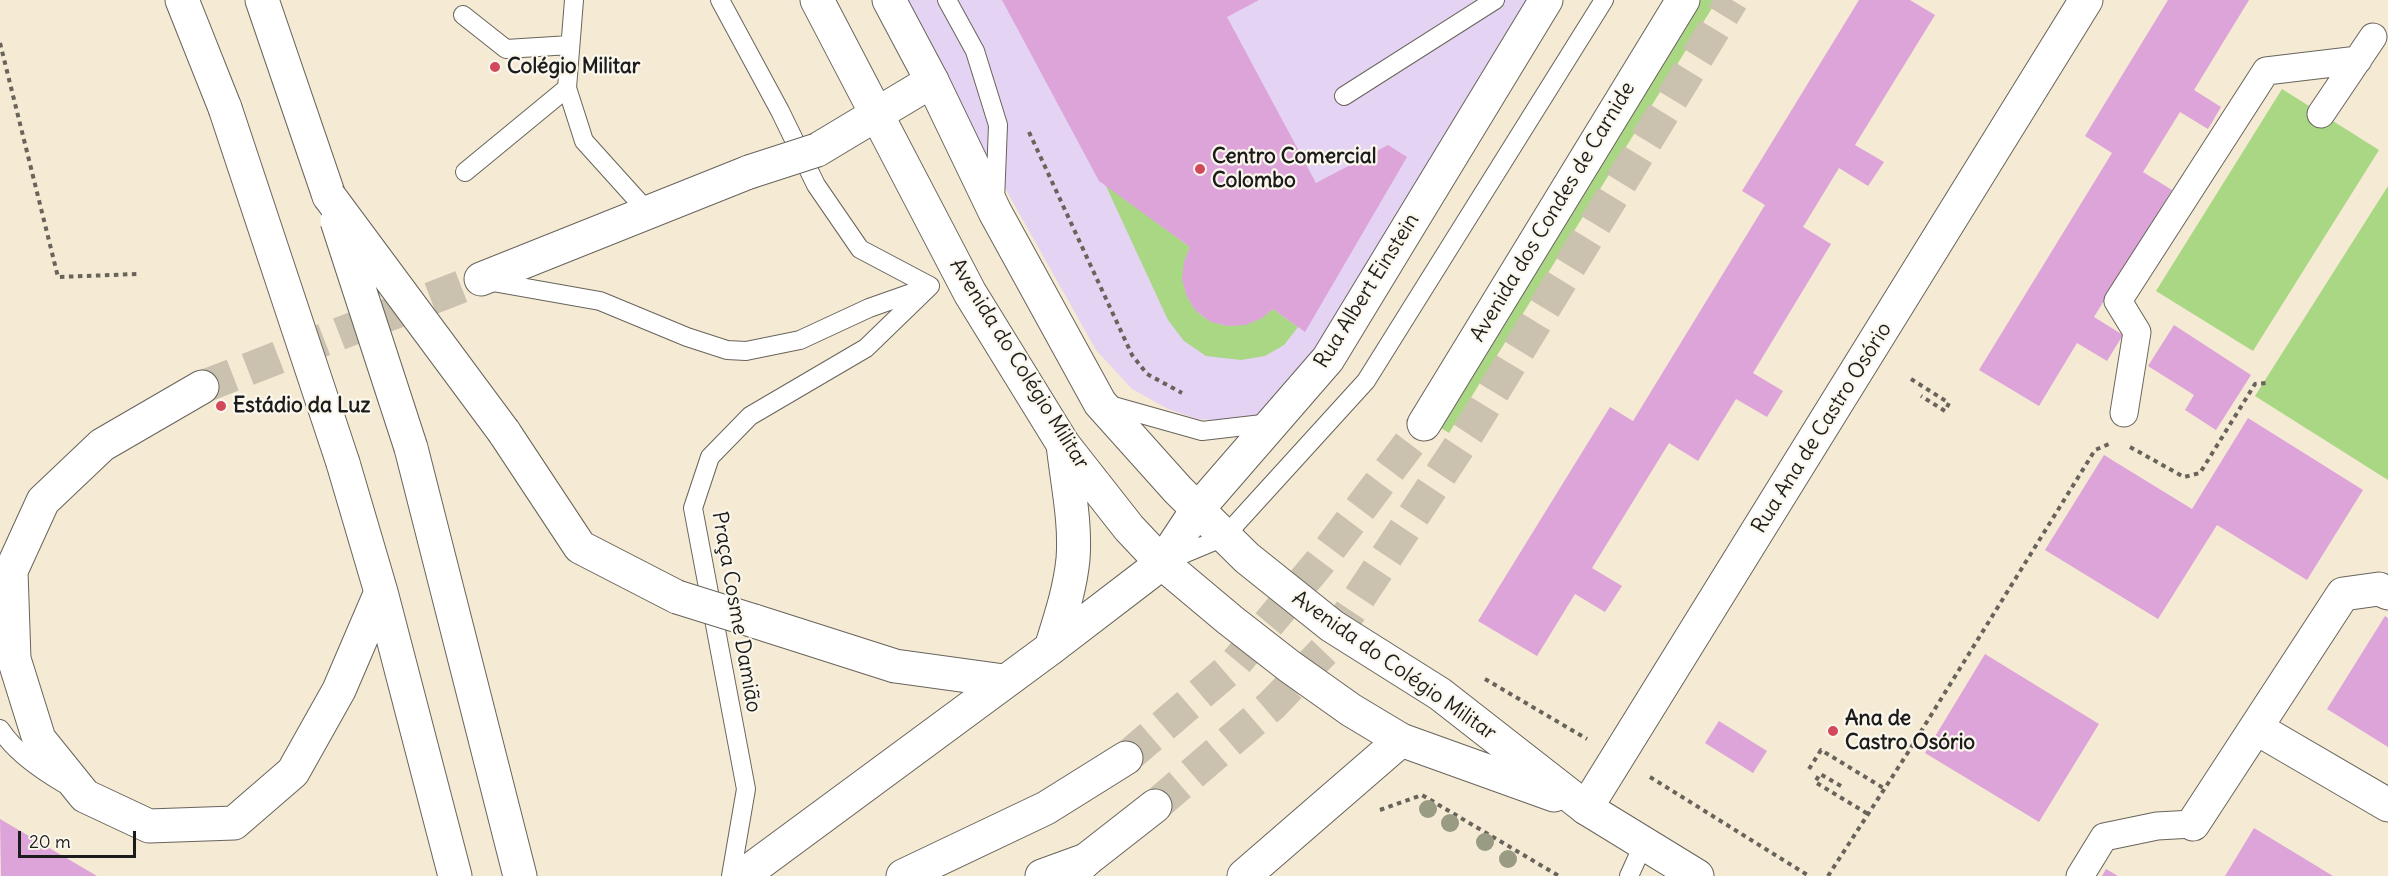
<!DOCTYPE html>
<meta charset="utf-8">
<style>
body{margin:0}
#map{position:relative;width:2388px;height:876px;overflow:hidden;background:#f5ead3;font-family:Delius,sans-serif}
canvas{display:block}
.scale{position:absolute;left:18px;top:831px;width:118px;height:27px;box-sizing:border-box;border:3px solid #1c1c1c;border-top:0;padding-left:8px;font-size:18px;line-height:21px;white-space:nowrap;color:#1c1c1c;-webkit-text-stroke:4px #fbf7ec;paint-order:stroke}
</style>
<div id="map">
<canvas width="2388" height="876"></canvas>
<div class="scale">20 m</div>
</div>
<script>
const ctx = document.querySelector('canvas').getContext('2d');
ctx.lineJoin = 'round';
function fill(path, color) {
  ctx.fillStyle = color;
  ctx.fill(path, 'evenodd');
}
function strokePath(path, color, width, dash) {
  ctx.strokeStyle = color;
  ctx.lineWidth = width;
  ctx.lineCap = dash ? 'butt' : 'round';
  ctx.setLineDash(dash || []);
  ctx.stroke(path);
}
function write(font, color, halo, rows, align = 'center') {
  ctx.font = font + ' Delius,sans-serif';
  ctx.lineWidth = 4.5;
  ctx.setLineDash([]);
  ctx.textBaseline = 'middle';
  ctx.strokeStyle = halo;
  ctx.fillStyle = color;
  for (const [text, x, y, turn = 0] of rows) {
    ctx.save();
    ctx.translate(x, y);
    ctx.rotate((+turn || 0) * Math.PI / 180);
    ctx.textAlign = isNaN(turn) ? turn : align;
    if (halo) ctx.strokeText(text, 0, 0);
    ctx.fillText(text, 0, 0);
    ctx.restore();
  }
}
const built = new Path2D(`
 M904,0H1543L1324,356L1260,417L1229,421L1197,419L1168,409L1132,389L1096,350L982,147Z`);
const green = new Path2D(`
 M1679,0H1717L1449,433L1422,416Z
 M2282,89L2379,150L2253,351L2156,291Z
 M1105,184L1190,247C1163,307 1224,351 1273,309L1298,327L1284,345L1265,356L1241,360L1206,356L1184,341L1168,320Z
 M2388,186V480L2255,396Z`);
const building = new Path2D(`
 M1002,0H1259L1227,17L1316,183L1388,145L1407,157L1305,332L1273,309L1262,318L1246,325L1228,326L1211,322L1196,311L1187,297L1182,279L1184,262L1190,247L1099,181Z
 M1859,0H1910L1935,15L1855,145L1884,162L1868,186L1839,168L1803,227L1831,244L1753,373L1783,391L1767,417L1736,399L1698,461L1669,443L1592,568L1622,586L1605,612L1575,594L1537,656L1478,621L1610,407L1633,421L1765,205L1742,191Z
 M2168,0H2249L2194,90L2221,107L2208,129L2180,112L2143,172L2172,190L2094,317L2123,335L2107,361L2077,343L2039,406L1979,370L2112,153L2085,136Z
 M2174,325L2251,375L2216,430L2185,410L2194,395L2148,366Z
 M2248,418L2363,490L2307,580L2217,525L2158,619L2045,550L2104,455L2192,509Z
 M2385,616L2388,618V747L2327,709Z
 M1985,654L2099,724L2039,822L1925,753Z
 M1719,721L1767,751L1753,773L1705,743Z
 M0,819L97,876H1Z
 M2254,828L2333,876H2225Z
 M2106,869L2118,876H2102Z`);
const secondaryTunnel = new Path2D(`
 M1126,758L1234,665L1319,563L1424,424
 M1155,806L1272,705L1324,651L1470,430L1732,0`);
const trunkTunnel = new Path2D(`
 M202,387L481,279`);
const path = new Path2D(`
 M0,43L58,277L137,274
 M1029,132L1132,355L1147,374L1182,393
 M1911,379L1949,403L1945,411L1921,396
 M2130,447L2184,477L2200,473L2255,384L2266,383
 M1485,679L1587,739
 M1809,769L1821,750L1885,789
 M1650,777L1809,876
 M1841,786L1820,774L1815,782L1868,814
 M1380,810L1422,795L1559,876
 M1828,876L1907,754L2095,450L2109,444`);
const service = new Path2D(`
 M574,0L567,88L584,141L648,212
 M720,0L780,111L816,185L860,249L930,286
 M947,0L975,51L998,125L995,201
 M463,15L506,49L570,45
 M1344,96L1495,0
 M465,172L567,88
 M487,281L600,301L687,337L727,350L746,351L800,340L869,308L923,289
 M1106,404L1202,431L1271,423
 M1169,560L1224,537L1366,381L1604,0
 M0,729C15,752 40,769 63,783
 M731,876L746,789L693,508L710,457L750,416L866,348L930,286
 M1629,876L1644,843`);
const pedestrian = new Path2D(`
 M2321,114L2373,37
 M2124,413L2137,332L2118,301L2266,71L2358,60
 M2080,876L2104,837L2157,826L2193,824`);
const minor = new Path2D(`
 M1162,563L1197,510L1328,359L1546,0
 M2256,728L2388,805
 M1586,808L2086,0
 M2193,824L2343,594L2379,589L2388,593`);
const tertiary = new Path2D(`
 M817,0L970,293L1063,444L1129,528L1162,563L1230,620L1289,666L1351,710L1401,740L1554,795
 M889,0L932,81L995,212L1100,403L1178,490L1247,558L1332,626L1440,694L1586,808L1697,876`);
const secondary = new Path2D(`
 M1424,424L1683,0
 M1051,648C1060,619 1070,590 1073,559C1076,521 1067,482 1063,444
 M742,876L1051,648L1162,563
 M903,876L1046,808L1126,758
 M1042,876L1086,860L1155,806`);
const trunk = new Path2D(`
 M182,0L225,108
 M262,0L329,196
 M817,150L932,81
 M481,279L749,172
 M202,387L102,445L43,501L11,571L14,659L39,739L85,796L149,826L234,823L293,772L339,690L381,592
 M504,432L580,547L677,597
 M411,448L520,876
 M343,463L381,592L455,876
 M754,621L895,666L1004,681
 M1070,876L1086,860
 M1244,876L1401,740`);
const trunkBridge = new Path2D(`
 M225,108L343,463
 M749,172L817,150
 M329,196L504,432
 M337,221L411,448
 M677,597L754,621`);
const trees = [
 [1428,809],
 [1450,823],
 [1485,842],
 [1508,859]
];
const markers = [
 [495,67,6,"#d1495b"],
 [1200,169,6,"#d1495b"],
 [221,406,6,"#d1495b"],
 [1833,731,6,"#d1495b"]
];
const poiNames = [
 ["Colégio Militar",507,67],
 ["Centro Comercial",1212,157],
 ["Colombo",1212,181],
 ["Estádio da Luz",233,406],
 ["Ana de",1845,719],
 ["Castro Osório",1845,743]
];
const streetNames = [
 ["Avenida dos Condes de Carnide",1553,212,-59],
 ["Rua Albert Einstein",1367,291,-58],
 ["Avenida do Colégio Militar",1019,364,58],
 ["Rua Ana de Castro Osório",1822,428,-58],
 ["Praça Cosme Damião",736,612,80],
 ["Avenida do Colégio Militar",1394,666,35]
];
fill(built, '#e4d3f2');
fill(green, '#a9d784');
fill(building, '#dda4da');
strokePath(secondaryTunnel, '#cac1ae', 33, [33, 16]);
strokePath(trunkTunnel, '#cac1ae', 33, [33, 16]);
strokePath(service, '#68645c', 20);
strokePath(pedestrian, '#68645c', 29);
strokePath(minor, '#68645c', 35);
strokePath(tertiary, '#68645c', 35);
strokePath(secondary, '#68645c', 35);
strokePath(trunk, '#68645c', 35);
strokePath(path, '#68645c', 4, [4.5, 4.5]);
strokePath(service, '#fff', 18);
strokePath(pedestrian, '#fff', 27);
strokePath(minor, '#fff', 33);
strokePath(tertiary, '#fff', 33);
strokePath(secondary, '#fff', 33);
strokePath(trunk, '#fff', 33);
strokePath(trunkBridge, '#68645c', 35, []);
strokePath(trunkBridge, '#fff', 33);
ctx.fillStyle = '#999c82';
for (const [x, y] of trees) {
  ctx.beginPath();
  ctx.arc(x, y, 9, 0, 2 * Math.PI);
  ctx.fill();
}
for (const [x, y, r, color] of markers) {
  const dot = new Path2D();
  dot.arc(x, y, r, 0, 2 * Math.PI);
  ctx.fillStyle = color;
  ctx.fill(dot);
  strokePath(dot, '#fbf7ec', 2);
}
write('bold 21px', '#1c1c1c', '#fbf7ec', poiNames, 'left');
write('21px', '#1c1c1c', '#fbf7ec', streetNames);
</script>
